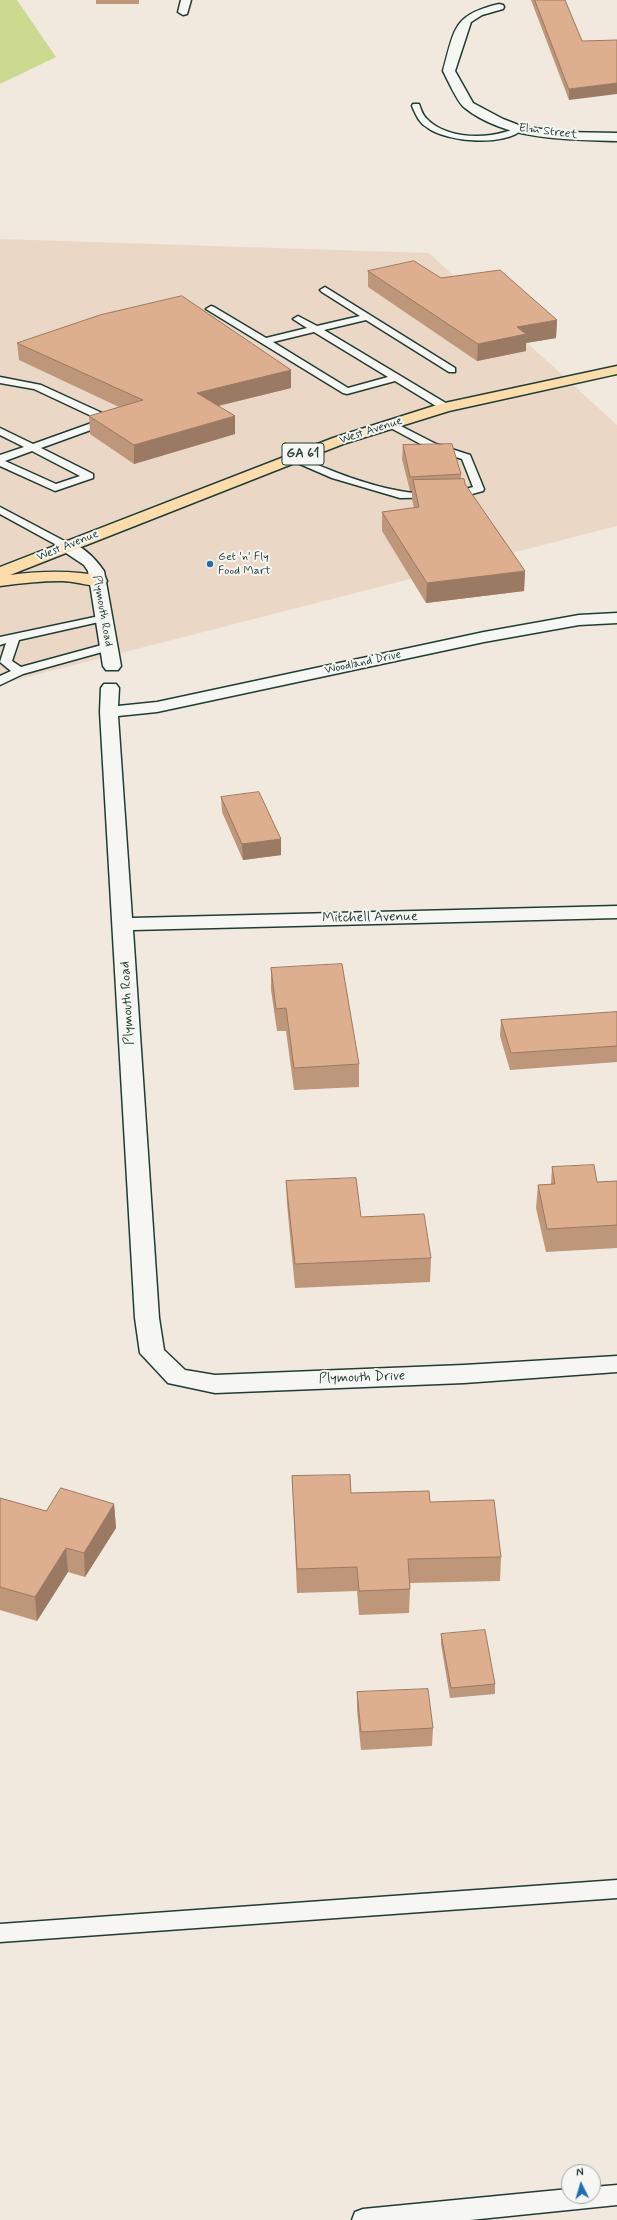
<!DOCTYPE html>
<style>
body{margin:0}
#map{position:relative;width:617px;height:2220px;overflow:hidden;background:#f1e8de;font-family:Mynerve,sans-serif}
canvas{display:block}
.north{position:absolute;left:561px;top:2164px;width:40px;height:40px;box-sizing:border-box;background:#f6f6f2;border:1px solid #a0aca6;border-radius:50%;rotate:355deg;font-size:11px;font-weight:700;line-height:16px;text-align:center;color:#1f3d34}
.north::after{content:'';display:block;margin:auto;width:14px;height:18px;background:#1f6fb2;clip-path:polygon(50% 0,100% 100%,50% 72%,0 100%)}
</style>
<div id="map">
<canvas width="617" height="2220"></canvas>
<div class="north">N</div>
</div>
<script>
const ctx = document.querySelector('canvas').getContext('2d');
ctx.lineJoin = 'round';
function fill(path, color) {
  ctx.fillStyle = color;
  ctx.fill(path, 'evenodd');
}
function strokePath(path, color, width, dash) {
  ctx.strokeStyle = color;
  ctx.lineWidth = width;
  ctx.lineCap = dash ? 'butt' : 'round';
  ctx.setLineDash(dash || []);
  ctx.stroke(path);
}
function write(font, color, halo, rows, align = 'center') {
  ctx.font = font + ' Mynerve,sans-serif';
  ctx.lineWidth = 4;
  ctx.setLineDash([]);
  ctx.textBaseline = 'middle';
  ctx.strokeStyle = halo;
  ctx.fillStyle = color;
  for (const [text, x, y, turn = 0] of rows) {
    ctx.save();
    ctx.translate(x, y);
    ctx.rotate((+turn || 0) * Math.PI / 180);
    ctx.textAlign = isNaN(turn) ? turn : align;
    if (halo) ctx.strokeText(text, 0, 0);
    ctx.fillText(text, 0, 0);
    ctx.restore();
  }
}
const built = new Path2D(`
 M0,239L429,253L617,425V526L0,684Z`);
const green = new Path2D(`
 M0,0H17L56,57L0,84Z`);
const lane = new Path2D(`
 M413,104H419C421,109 422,114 426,118C444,138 481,139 505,132C510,131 514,128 519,127L523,129C505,147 447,142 428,128C419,123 416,115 412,106Z
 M325,287L455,368V372H449L366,320L324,330L449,405V409H441L395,381L347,394L343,393L206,309L211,306L214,307L266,338L307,328L293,319L298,316L317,326L360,316L322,292L320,290ZM314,332L388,377L348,388L273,342Z
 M0,377L41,385L113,418V422L41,448L93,474V478L55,491L0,466V455L24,447L0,435V428L33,444L100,420L34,389L0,383ZM32,451L80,476L56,484L5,461Z
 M391,421L436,444L470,455L484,489L483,491L461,497L400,498L332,478L286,458L291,455L295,456C328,469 364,485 400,491C416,495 457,492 473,487L462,459L428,448L387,426L386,424Z
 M0,507L70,544L72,546L66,549L62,548L0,514Z
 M104,615L108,616L110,618L108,620L19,640L12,661L21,667L109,643L115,647L113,649L23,674L0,685V676L11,671L0,662L6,643L0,645V637Z
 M617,1880V1898L0,1942V1924Z
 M617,2185V2205L470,2220H352L355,2212L363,2209L569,2189V2196H593V2187Z`);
const street = new Path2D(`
 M181,0H191L187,14L183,15L178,12Z
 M499,4L503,5L504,7L503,9L482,15L471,22L455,71L473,103L503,119L521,126L561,132L617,133V141C568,140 505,140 465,108C457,102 448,80 443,71C455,28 453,15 499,4Z
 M66,541C82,545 95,558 104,571L121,666L118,670H106L103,666L88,571L84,565L60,549L58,546L60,543Z
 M617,613V623L579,625L484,642L157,712L118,716L132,918L617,906V918L133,930L159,1318L164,1350L185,1370L215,1375L464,1365L617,1356V1372L464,1383L215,1393L168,1383L140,1353L135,1318L100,712L101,688L104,684H116L119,688L118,706L157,702L484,632L579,615Z`);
const primary = new Path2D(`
 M617,366V374L449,411L343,444L10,575C43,571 73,570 105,577L107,581L105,585C92,588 76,581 62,581C41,581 21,583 0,586V567L333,438L440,404Z`);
const wall = new Path2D(`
 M96,0H139V4H96Z
 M531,0H565L582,41L569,100Z
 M368,271L441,278L557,320L556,338L526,343V351L477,361L368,287Z
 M17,343L291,388L218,406L235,416V434L134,464L90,434L89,416L119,407L19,360Z
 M403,445L461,474V479L465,484L525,571L524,591L426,603L382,531V512L414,508L412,499V491H410L402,459Z
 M221,797L281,839V855L243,860L222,812Z
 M271,968L359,1064V1087L294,1090L286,1031H277L271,990Z
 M617,1012V1062L510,1070L500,1036L501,1020Z
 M552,1167L597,1182L617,1181V1248L546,1252L536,1208L538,1185L551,1184Z
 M286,1181L361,1217L431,1258L430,1282L295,1288L287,1204Z
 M292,1476L351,1493L430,1502L501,1557L500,1581L410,1583V1589L409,1613L359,1615L357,1591L297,1593L293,1500Z
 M0,1498L46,1511L114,1504L116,1528L85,1577L68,1572L37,1621L0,1610Z
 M441,1634L495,1684V1694L450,1698L441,1644Z
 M357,1692L433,1728L432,1746L361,1750L357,1710Z`);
const shadedWall = new Path2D(`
 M617,83V94L569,100V89Z
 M557,320L556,338L526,343V351L477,361L478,344L517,327Z
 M291,370V388L197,411V393Z
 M235,416V434L134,464V445Z
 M525,571L524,591L426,603L427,583Z
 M281,839V855L243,860L242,844Z
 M114,1504L116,1528L85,1577L84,1553Z
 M66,1548L68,1572L37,1621L35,1597Z`);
const building = new Path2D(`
 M535,0H565L582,41L617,40V83L569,89Z
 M414,261L441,278L500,270L557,320L517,327L526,334L478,344L368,271Z
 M182,296L291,370L197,393L235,416L134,445L89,416L143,400L17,343L100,315Z
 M452,444L461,474L410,477L403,445Z
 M464,479L465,484L525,571L427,583L382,512L419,507L413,480Z
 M259,792L281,839L242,844L221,797Z
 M342,964L359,1064L294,1068L286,1008L276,1009L271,968Z
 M617,1012V1046L511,1053L501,1020Z
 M594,1165L597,1182L617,1181V1225L547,1229L538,1185L555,1184L552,1167Z
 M356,1178L361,1217L424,1214L431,1258L295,1264L286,1181Z
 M350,1475L351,1493L429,1491L430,1502L494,1500L501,1557L408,1559L410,1589L359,1591L357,1567L297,1569L292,1476Z
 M61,1488L114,1504L84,1553L66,1548L35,1597L0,1587V1498L46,1511Z
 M485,1630L495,1684L451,1688L441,1634Z
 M428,1689L433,1728L361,1732L357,1692Z`);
const markers = [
 [210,564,4,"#1f6fb2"]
];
const farStreetnames = [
 ["Elm Street",548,132,7],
 ["West Avenue",371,431,-18],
 ["West Avenue",68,546,-22],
 ["Plymouth Road",102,611,80],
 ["Woodland Drive",363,663,-12]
];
const farPoinames = [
 ["Get 'n' Fly",218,557],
 ["Food Mart",218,571]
];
const shields = [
 [303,454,42]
];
const shieldNames = [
 ["GA 61",303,454]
];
const streetNames = [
 ["Mitchell Avenue",370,918,-1],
 ["Plymouth Road",128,1003,-93],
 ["Plymouth Drive",362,1378,-2]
];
fill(built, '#ebd7c6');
fill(green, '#cbda8e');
strokePath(lane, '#1f3d34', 3);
strokePath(street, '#1f3d34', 3);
strokePath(primary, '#1f3d34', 3);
fill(lane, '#f6f6f2');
fill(street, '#f6f6f2');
fill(primary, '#fddcac');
fill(wall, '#be967a');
fill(shadedWall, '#9b7a63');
fill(building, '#ddaf8e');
strokePath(building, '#9b7a63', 1);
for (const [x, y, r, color] of markers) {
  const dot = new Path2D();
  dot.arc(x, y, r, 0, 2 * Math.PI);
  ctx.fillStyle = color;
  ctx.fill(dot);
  strokePath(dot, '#f6f6f2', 1.5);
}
write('12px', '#1f3d34', '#f6f6f2', farStreetnames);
write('12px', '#1f3d34', '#f6f6f2', farPoinames, 'left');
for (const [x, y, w] of shields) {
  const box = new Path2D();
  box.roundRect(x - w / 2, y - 11, w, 22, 3);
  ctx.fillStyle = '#f6f6f2';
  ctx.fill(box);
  strokePath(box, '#1f3d34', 1);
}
write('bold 13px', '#1f3d34', null, shieldNames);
write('14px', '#1f3d34', '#f6f6f2', streetNames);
</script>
